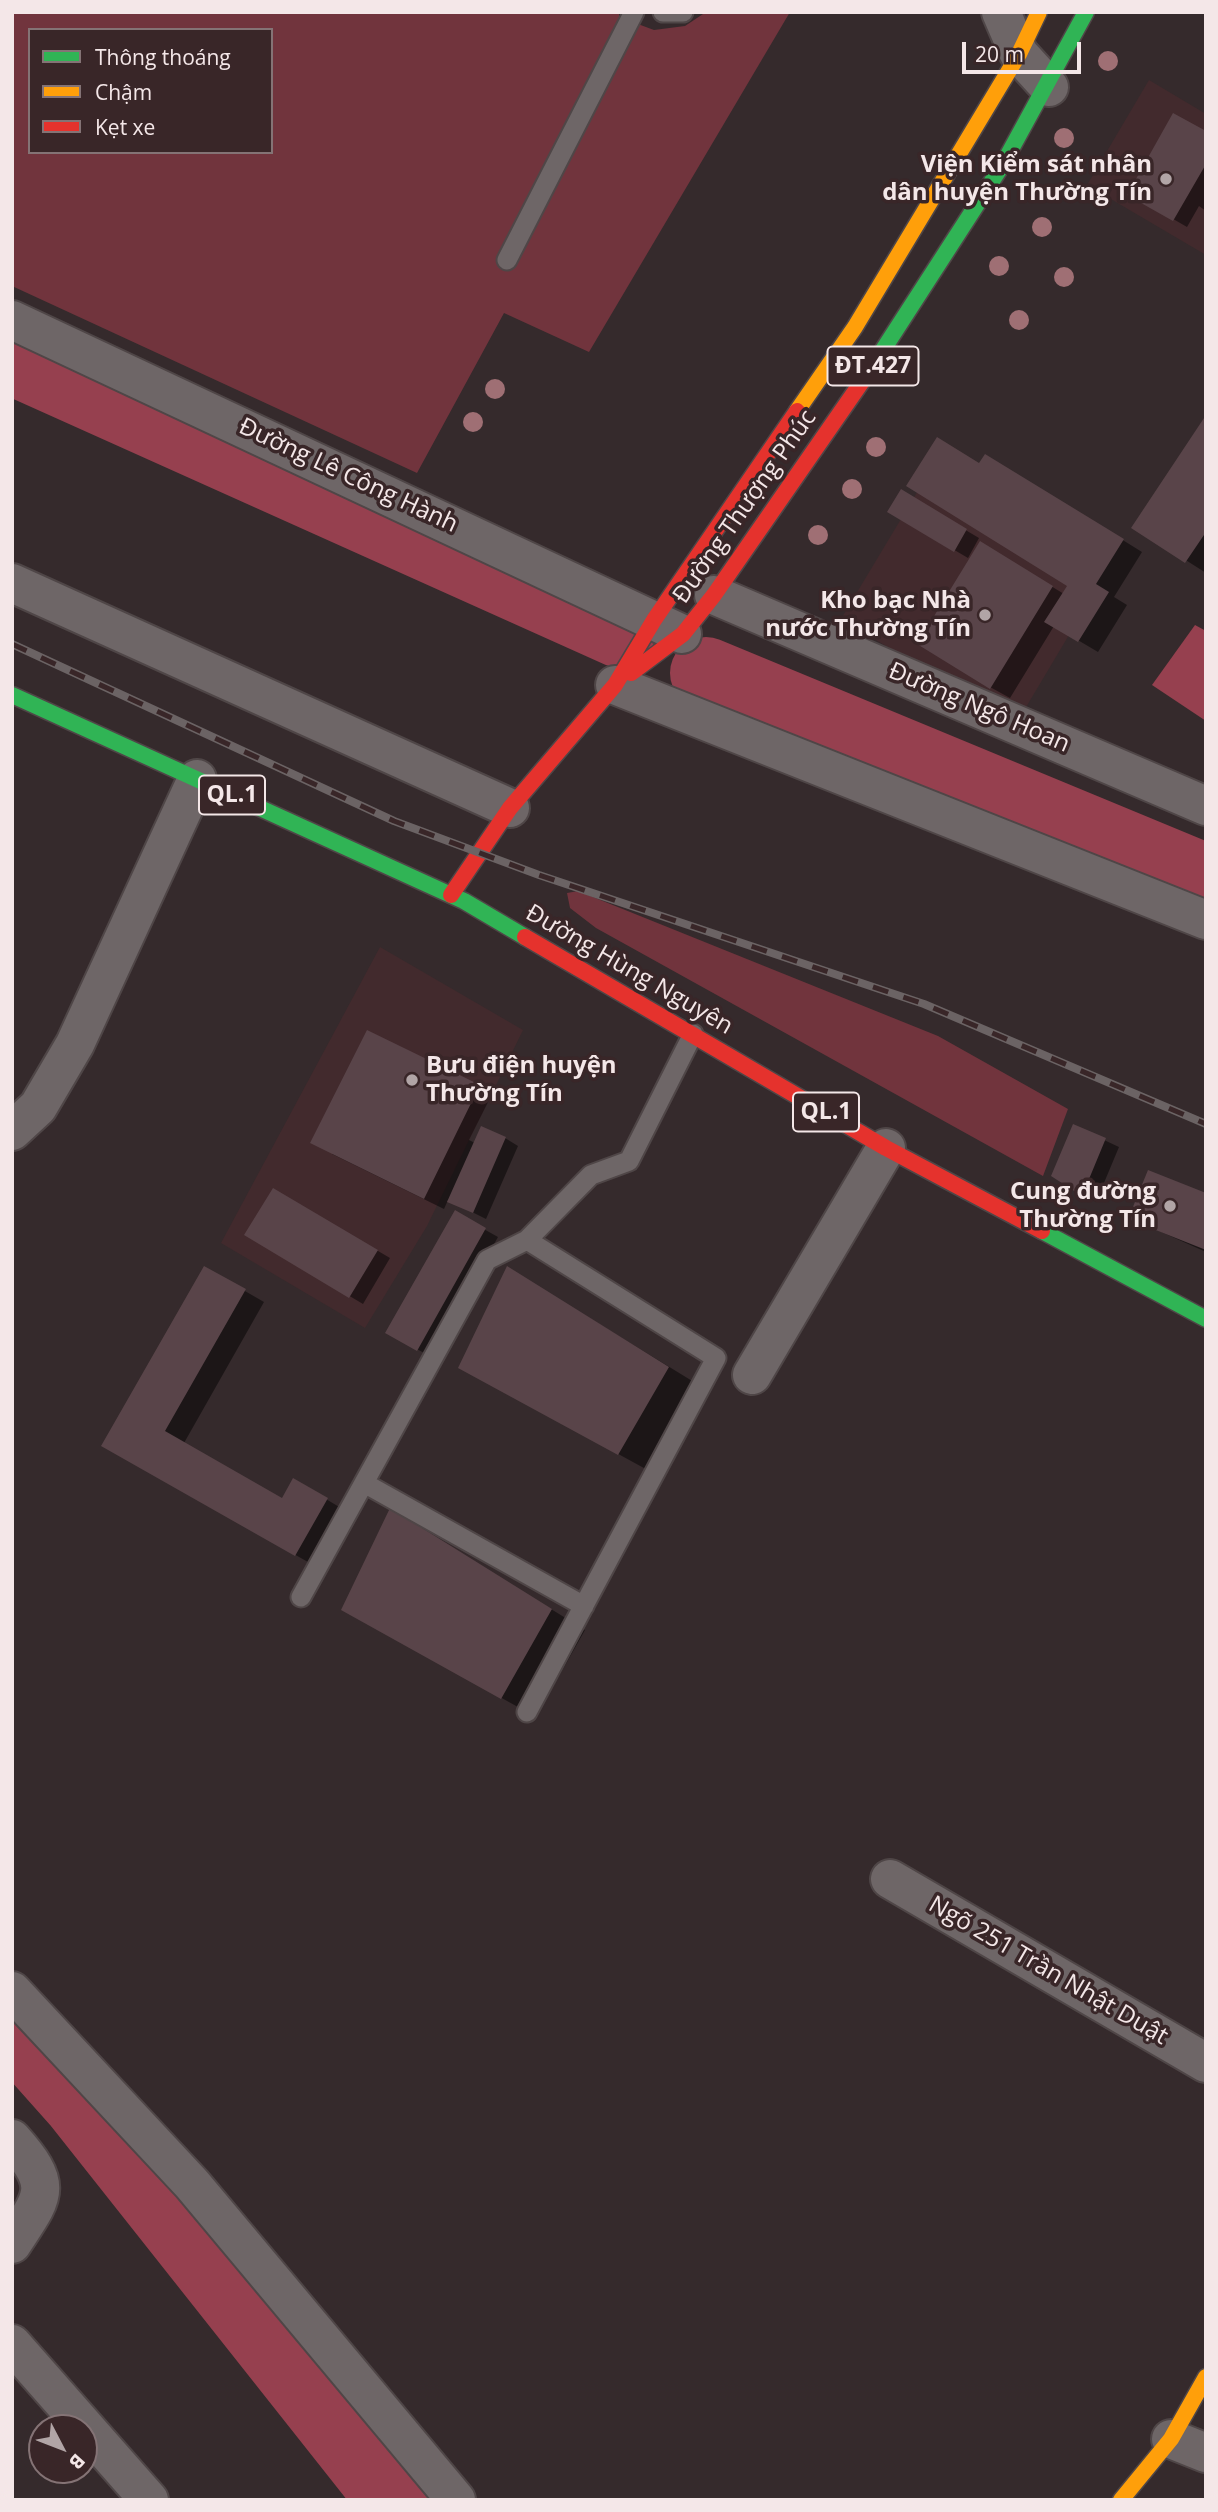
<!DOCTYPE html>
<meta charset="utf-8">
<style>
body{margin:0}
#map{position:relative;width:1218px;height:2512px;overflow:hidden;background:#352a2c;font-family:"Open Sans",sans-serif}
canvas{display:block}
.frame{position:absolute;inset:0;border:14px solid #f4e7e8;pointer-events:none}
.legend{position:absolute;left:28px;top:28px;width:245px;height:126px;box-sizing:border-box;background:#392628;border:2px solid #847375;margin:0;padding:9px 12px;list-style:none;font-size:21px;color:#f4e7e8}
.legend li{display:flex;align-items:center;gap:14px;height:35px}
.legend b{width:35px;border:2px solid #847375}
.north{position:absolute;left:28px;top:2414px;width:70px;height:70px;box-sizing:border-box;background:#392628;border:2px solid #847375;border-radius:50%;rotate:132deg;font-size:19px;font-weight:700;line-height:28px;text-align:center;color:#f4e7e8}
.north::after{content:'';display:block;margin:auto;width:24px;height:32px;background:#b1a5a6;clip-path:polygon(50% 0,100% 100%,50% 72%,0 100%)}
.scale{position:absolute;left:962px;top:42px;width:119px;height:32px;box-sizing:border-box;border:4px solid #f4e7e8;border-top:0;padding-left:9px;font-size:21px;line-height:24px;white-space:nowrap;color:#f4e7e8;-webkit-text-stroke:5px #392628;paint-order:stroke}
</style>
<div id="map">
<canvas width="1218" height="2512"></canvas>
<div class="frame"></div>
<ul class="legend">
<li><b style="height:9px;background:#30b455"></b>Thông thoáng</li>
<li><b style="height:9px;background:#ff9f0a"></b>Chậm</li>
<li><b style="height:9px;background:#e5322d"></b>Kẹt xe</li>
</ul>
<div class="north">B</div>
<div class="scale">20 m</div>
</div>
<script>
const ctx = document.querySelector('canvas').getContext('2d');
ctx.lineJoin = 'round';
function fill(path, color) {
  ctx.fillStyle = color;
  ctx.fill(path, 'evenodd');
}
function strokePath(path, color, width, dash) {
  ctx.strokeStyle = color;
  ctx.lineWidth = width;
  ctx.lineCap = dash ? 'butt' : 'round';
  ctx.setLineDash(dash || []);
  ctx.stroke(path);
}
function write(font, color, halo, rows, align = 'center') {
  ctx.font = font + ' "Open Sans",sans-serif';
  ctx.lineWidth = 7;
  ctx.setLineDash([]);
  ctx.textBaseline = 'middle';
  ctx.strokeStyle = halo;
  ctx.fillStyle = color;
  for (const [text, x, y, turn = 0] of rows) {
    ctx.save();
    ctx.translate(x, y);
    ctx.rotate((+turn || 0) * Math.PI / 180);
    ctx.textAlign = isNaN(turn) ? turn : align;
    if (halo) ctx.strokeText(text, 0, 0);
    ctx.fillText(text, 0, 0);
    ctx.restore();
  }
}
const built = new Path2D(`
 M1149,80L1206,114V255L1087,185Z
 M922,484L1097,588L1016,724L841,619Z
 M380,947L523,1030L427,1226L365,1328L221,1243Z`);
const green = new Path2D(`
 M12,12H619V17L654,30L685,26L706,12H790L589,352L504,313L417,473L12,286ZM30,30H271V152H30Z
 M578,891L938,1036L1068,1109L1043,1176L596,928L570,908L567,893Z`);
const water = new Path2D(`
 M1195,625L1206,631V721L1152,685Z`);
const shadow = new Path2D(`
 M1206,133V211L1199,206L1187,227L1130,194Z
 M1206,418V573L1134,527Z
 M980,465L1005,467L1142,552L1114,597L1127,605L1098,652L1054,626L1010,698L990,687L1000,555L1064,594L1069,585Z
 M901,492L979,538L968,558L890,512Z
 M479,1087L492,1094L469,1140L475,1143L505,1138L518,1146L486,1219L448,1200L444,1209L332,1154Z
 M1074,1126L1119,1147L1096,1202L1054,1176Z
 M274,1190L390,1258L363,1304L247,1235Z
 M1206,1195V1252L1130,1218Z
 M455,1213L498,1237L431,1357L387,1332Z
 M205,1268L264,1302L184,1443L283,1500L294,1480L346,1511L315,1566L103,1446Z
 M508,1268L702,1387L653,1473L494,1386Z
 M423,1530L585,1630L536,1717L377,1629Z`);
const river = new Path2D(`
 M12,359L620,632
 M706,673L1206,880
 M12,2028L77,2101L393,2500`);
const building = new Path2D(`
 M1173,113L1206,131V164L1173,221L1127,195Z
 M1206,415V532L1185,563L1131,528Z
 M937,437L979,463L985,454L1124,539L1096,584L1109,592L1078,642L1044,622L1067,586L906,486Z
 M901,489L967,529L954,552L887,512Z
 M980,541L1053,586L990,689L917,644Z
 M367,1030L480,1085L424,1199L310,1143Z
 M1073,1124L1106,1138L1082,1196L1051,1176Z
 M481,1126L506,1137L473,1213L447,1202Z
 M1148,1170L1206,1193V1250L1128,1219Z
 M273,1188L378,1250L349,1298L244,1235Z
 M455,1210L486,1228L417,1351L385,1333Z
 M204,1266L246,1289L165,1431L282,1498L293,1478L328,1498L295,1556L101,1446Z
 M507,1266L669,1367L618,1455L458,1368Z
 M390,1508L552,1609L501,1699L341,1610Z`);
const lane = new Path2D(`
 M663,12H683
 M507,260L634,12
 M364,1483L584,1606
 M301,1597L487,1260L527,1240L591,1175L629,1161L693,1034
 M527,1712L716,1358L527,1240`);
const street = new Path2D(`
 M1001,12L1019,54L1049,87
 M12,320L682,634
 M12,583L510,808
 M714,595L1206,806
 M615,685L1206,920
 M12,1131L38,1107L75,1044L197,779
 M752,1375L886,1148
 M890,1879L1206,2063
 M12,1991L192,2184L456,2500
 M12,2139C55,2187 44,2195 12,2244
 M12,2344L149,2500
 M1171,2439L1206,2453`);
const fast = new Path2D(`
 M870,370L1003,164L1086,12
 M12,695L464,901L525,937
 M1042,1231L1206,1319`);
const slow = new Path2D(`
 M797,411L855,327L1019,54L1039,12
 M1121,2500L1171,2439L1206,2377`);
const jam = new Path2D(`
 M631,673L683,634L714,595L870,370
 M451,895L510,808L615,685L654,620L797,411
 M525,937L886,1148L1042,1231`);
const rail = new Path2D(`
 M12,644L394,821L539,875L924,1004L1206,1124`);
const trees = [
 [1108,61],
 [1064,138],
 [1042,227],
 [999,266],
 [1064,277],
 [1019,320],
 [495,389],
 [473,422],
 [876,447],
 [852,489],
 [818,535]
];
const markers = [
 [1166,179,7,"#b1a5a6"],
 [985,615,7,"#b1a5a6"],
 [412,1080,7,"#b1a5a6"],
 [1170,1206,7,"#b1a5a6"]
];
const shields = [
 [873,366,91],
 [232,795,66],
 [826,1112,66]
];
const shieldNames = [
 ["ĐT.427",873,366],
 ["QL.1",232,795],
 ["QL.1",826,1112]
];
const poiNames = [
 ["Viện Kiểm sát nhân",1152,165],
 ["dân huyện Thường Tín",1152,193],
 ["Kho bạc Nhà",971,601],
 ["nước Thường Tín",971,629],
 ["Bưu điện huyện",426,1066,"left"],
 ["Thường Tín",426,1094,"left"],
 ["Cung đường",1156,1192],
 ["Thường Tín",1156,1220]
];
const streetNames = [
 ["Đường Lê Công Hành",348,476,25],
 ["Đường Thượng Phúc",745,507,-55],
 ["Đường Ngô Hoan",979,708,23],
 ["Đường Hùng Nguyên",629,970,30],
 ["Ngõ 251 Trần Nhật Duật",1048,1971,30]
];
fill(built, '#422a2d');
fill(green, '#71343d');
fill(water, '#96404f');
fill(shadow, '#0007');
strokePath(river, '#96404f', 72);
fill(building, '#594449');
strokePath(lane, '#4f4647', 23);
strokePath(street, '#4f4647', 42);
strokePath(fast, '#4f4647', 19);
strokePath(slow, '#4f4647', 19);
strokePath(jam, '#4f4647', 19);
strokePath(lane, '#6e6667', 19);
strokePath(street, '#6e6667', 38);
strokePath(fast, '#30b455', 16);
strokePath(slow, '#ff9f0a', 16);
strokePath(jam, '#e5322d', 16);
strokePath(rail, '#6b6364', 8);
strokePath(rail, '#392628', 5, [16]);
ctx.fillStyle = '#9f6f74';
for (const [x, y] of trees) {
  ctx.beginPath();
  ctx.arc(x, y, 10, 0, 2 * Math.PI);
  ctx.fill();
}
for (const [x, y, r, color] of markers) {
  const dot = new Path2D();
  dot.arc(x, y, r, 0, 2 * Math.PI);
  ctx.fillStyle = color;
  ctx.fill(dot);
  strokePath(dot, '#392628', 2.5);
}
for (const [x, y, w] of shields) {
  const box = new Path2D();
  box.roundRect(x - w / 2, y - 19.5, w, 39, 5);
  ctx.fillStyle = '#392628';
  ctx.fill(box);
  strokePath(box, '#f4e7e8', 2);
}
write('bold 23px', '#f4e7e8', null, shieldNames);
write('bold 24px', '#f4e7e8', '#392628', poiNames, 'right');
write('24px', '#f4e7e8', '#392628', streetNames);
</script>
